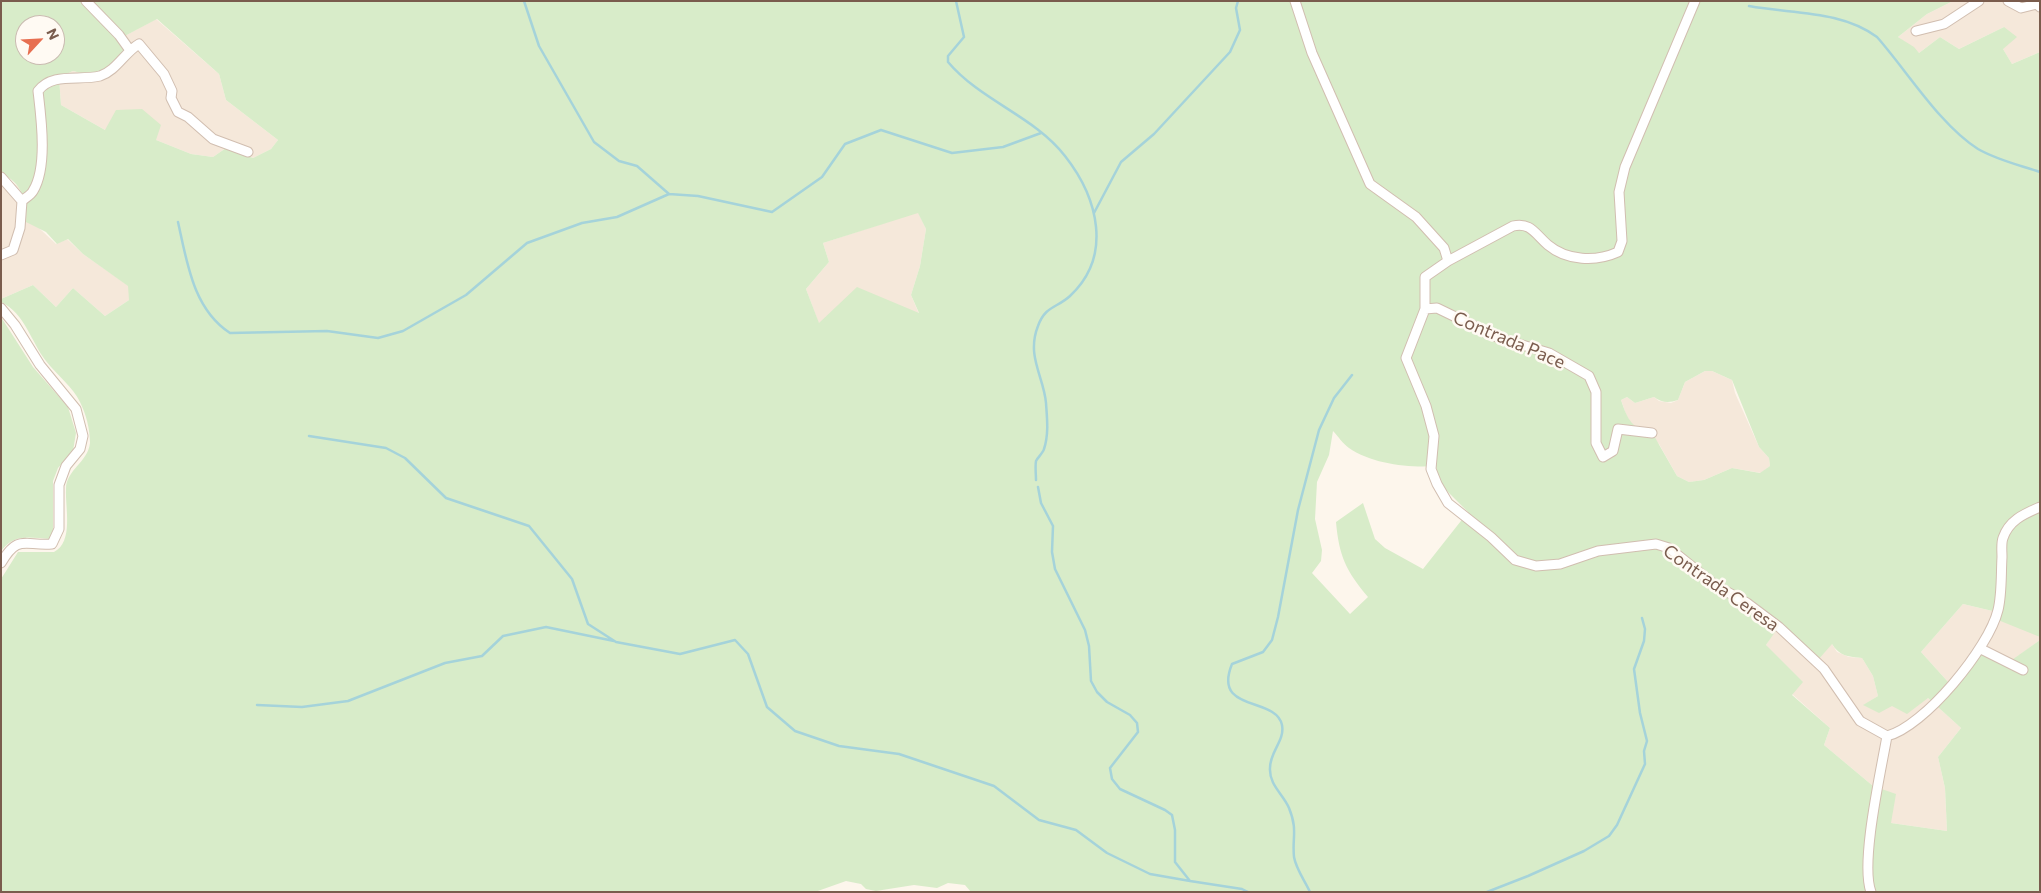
<!DOCTYPE html>
<style>
body{margin:0}
#map{position:relative;width:2041px;height:893px;overflow:hidden;background:#fdf6ec;font-family:Commissioner,sans-serif}
canvas{display:block}
.frame{position:absolute;inset:0;border:2px solid #7a5c4d;pointer-events:none}
.north{position:absolute;left:15px;top:15px;width:50px;height:50px;box-sizing:border-box;background:#fffaf3;border:1px solid #cabbb1;border-radius:50%;rotate:65deg;font-size:14px;font-weight:700;line-height:20px;text-align:center;color:#7a5c4d}
.north::after{content:'';display:block;margin:auto;width:18px;height:22px;background:#e76f51;clip-path:polygon(50% 0,100% 100%,50% 72%,0 100%)}
</style>
<div id="map">
<canvas width="2041" height="893"></canvas>
<div class="frame"></div>
<div class="north">N</div>
</div>
<script>
const ctx = document.querySelector('canvas').getContext('2d');
ctx.lineJoin = 'round';
function fill(path, color) {
  ctx.fillStyle = color;
  ctx.fill(path, 'evenodd');
}
function strokePath(path, color, width, dash) {
  ctx.strokeStyle = color;
  ctx.lineWidth = width;
  ctx.lineCap = dash ? 'butt' : 'round';
  ctx.setLineDash(dash || []);
  ctx.stroke(path);
}
function write(font, color, halo, rows, align = 'center') {
  ctx.font = font + ' Commissioner,sans-serif';
  ctx.lineWidth = 5;
  ctx.setLineDash([]);
  ctx.textBaseline = 'middle';
  ctx.strokeStyle = halo;
  ctx.fillStyle = color;
  for (const [text, x, y, turn = 0] of rows) {
    ctx.save();
    ctx.translate(x, y);
    ctx.rotate((+turn || 0) * Math.PI / 180);
    ctx.textAlign = isNaN(turn) ? turn : align;
    if (halo) ctx.strokeText(text, 0, 0);
    ctx.fillText(text, 0, 0);
    ctx.restore();
  }
}
const residential = new Path2D(`
 M1953,1H2040V52L2012,64L2003,49L2004,27L1959,49L1940,37L1919,53L1898,37L1927,14Z
 M156,19L219,74L226,100L278,140L271,149L253,158L226,148L213,157L191,154L156,140L105,130L61,105L59,77L73,71L104,79L121,38Z
 M1,174L19,187L40,229L56,244L67,239L83,254L129,286V300L105,316L73,288L56,307L33,285L1,299Z
 M918,212L926,229L920,266L911,295L919,314L819,324L806,289L829,262L823,243Z
 M1705,371H1712L1732,380L1735,393L1759,447L1769,458L1770,466L1761,473L1732,468L1704,480L1689,482L1677,476L1659,444L1635,429L1627,417L1621,400L1627,397L1635,403L1654,397L1659,401L1671,403L1678,400L1685,382Z
 M1963,604L2001,613L2040,637V640L2009,663L1949,683L1921,652Z
 M1780,624L1832,644L1837,652L1849,657L1862,658L1873,676L1878,696L1864,705H1892L1928,698L1961,728L1938,757L1945,788L1947,831L1891,823L1873,786L1824,745L1830,728L1792,694L1766,645Z`);
const green = new Path2D(`
 M1,1H1953L1927,14L1898,37L1914,47L1919,53L1940,37L1959,49L2004,27L2017,37L2003,49L2012,64L2040,52V637L1998,620L2001,613L1963,604L1921,652L1949,683L1984,651L2009,662L2040,640V892H971L965,885L948,883L937,888L914,885L876,891L866,889L861,884L846,881L815,892H1V579L18,552H54C74,542 65,507 66,489C66,470 88,462 90,443C90,429 86,414 80,402C73,387 57,375 46,361C31,342 25,313 1,302V299L33,285L56,307L73,288L105,316L129,300L128,286L83,254L68,239L57,244L46,232L26,222C28,204 22,181 1,174ZM157,19L219,74L226,100L278,140L271,149L253,158L226,148L213,157L191,154L156,140L161,125L142,109L116,110L105,130L61,105L59,77L73,71L104,79L131,49L121,38ZM25,25H55V55H25ZM918,213L926,229L920,266L911,295L919,313L857,287L819,323L806,289L829,262L823,243ZM1705,371H1712L1732,380L1759,447L1769,458L1770,466L1760,473L1732,468L1704,480L1689,482L1677,476L1653,434C1632,428 1628,421 1621,400L1627,397L1635,403L1654,397C1662,403 1669,403 1678,400L1685,382ZM1333,431C1338,436 1343,444 1349,448C1372,464 1409,468 1436,466L1439,483L1468,512L1423,569L1385,548L1375,539L1363,503L1336,522C1339,556 1346,571 1368,597L1350,614L1312,573L1321,561L1322,550L1315,519L1317,482L1329,455ZM1780,625L1818,660L1832,644C1839,656 1849,657 1862,658L1873,676L1878,696L1863,705L1879,713L1892,706L1907,714L1928,698L1961,728L1938,757L1945,788L1947,831L1891,823L1896,794L1873,786L1824,745L1830,728L1792,695L1803,682L1766,645Z
 M1,317L33,367L68,407L76,433L73,451L58,468L53,481V532L50,539C30,538 15,533 1,551Z`);
const stream = new Path2D(`
 M524,1L539,46L594,142L619,161L637,166L669,194
 M956,1L964,37L948,56V62C981,101 1034,116 1065,156C1098,198 1113,256 1070,296C1057,308 1045,306 1038,326C1026,356 1044,377 1046,403C1047,418 1049,434 1044,449C1043,453 1038,457 1036,461C1035,466 1036,475 1036,480
 M1749,6C1791,14 1841,10 1877,37C1907,71 1940,125 1978,149C1997,160 2019,165 2040,172
 M1094,213L1121,162L1154,134L1230,52L1240,30L1236,8L1238,1
 M178,222C187,262 193,309 230,333L327,331L378,338L403,331L466,295L527,243L582,223L617,217L669,194L698,196L772,212L822,177L845,144L881,130L952,153L1003,147L1041,133
 M309,436L386,448L405,458L446,498L529,526L572,579L588,624L616,642L680,654L735,640L748,654L767,707L795,731L839,746L899,754L994,786L1039,820L1076,830L1107,853L1150,874L1190,881
 M1038,487L1041,503L1053,526L1052,552L1055,569L1085,630L1089,646L1091,681L1097,692L1107,702L1130,715L1137,723L1138,732L1110,768L1112,779L1120,789L1165,810L1172,815L1175,830V862L1190,881L1242,889L1248,892
 M257,705L302,707L348,701L445,663L482,656L503,636L546,627L614,641
 M1310,892C1305,881 1296,869 1294,857C1292,837 1298,830 1289,808C1283,794 1269,785 1270,768C1270,751 1285,741 1282,725C1276,696 1212,713 1232,664L1263,652L1272,640L1278,617L1298,510L1319,430L1334,398L1352,375
 M1487,892L1528,876L1584,851L1609,836L1617,825L1645,764L1644,751L1647,741L1640,713L1634,669L1644,641L1645,629L1642,618`);
const minor = new Path2D(`
 M86,1L119,35L129,49
 M1295,1L1312,53L1370,184L1416,217L1444,248L1448,261
 M1695,1L1625,167L1619,192L1622,241L1618,252C1596,262 1567,261 1548,245C1535,234 1531,222 1513,226L1448,261L1425,277V309L1406,358L1426,406L1434,436L1431,469L1437,484L1448,503L1491,537L1515,560L1536,566L1560,564L1598,551L1656,544L1669,548L1715,585L1747,603L1779,627L1824,669L1860,721L1887,736
 M2008,1L2021,8L2037,4L2040,7
 M1916,31L1944,24L1979,1
 M1,177L22,201L20,228L13,250L1,255
 M22,201C25,198 31,195 33,191C48,167 41,117 38,91C52,72 79,81 100,76C116,71 125,52 139,44L164,74L172,91L171,98L178,112L188,117L213,139L248,152
 M1,308L15,325L40,365L76,409L83,436L80,449L66,466L59,485V529L52,544C24,546 18,534 1,563
 M1425,309L1437,308L1499,338L1549,353L1589,376L1596,392V443L1603,457L1613,451L1618,429L1652,433
 M1981,649L2023,670
 M1887,736C1924,727 1989,648 1998,610C2002,594 2001,574 2002,557C2002,551 2001,543 2003,538C2009,520 2024,514 2040,507
 M1871,892C1860,863 1881,771 1887,736`);
const streetNames = [
 ["Contrada Pace",1509,340,23],
 ["Contrada Ceresa",1721,588,35]
];
fill(residential, '#f5e8da');
fill(green, '#d8ecc9');
strokePath(stream, '#a5d3da', 2.5);
strokePath(minor, '#d1beb0', 11);
strokePath(minor, '#fff', 9);
write('18px', '#7a5c4d', '#fffaf3', streetNames);
</script>
